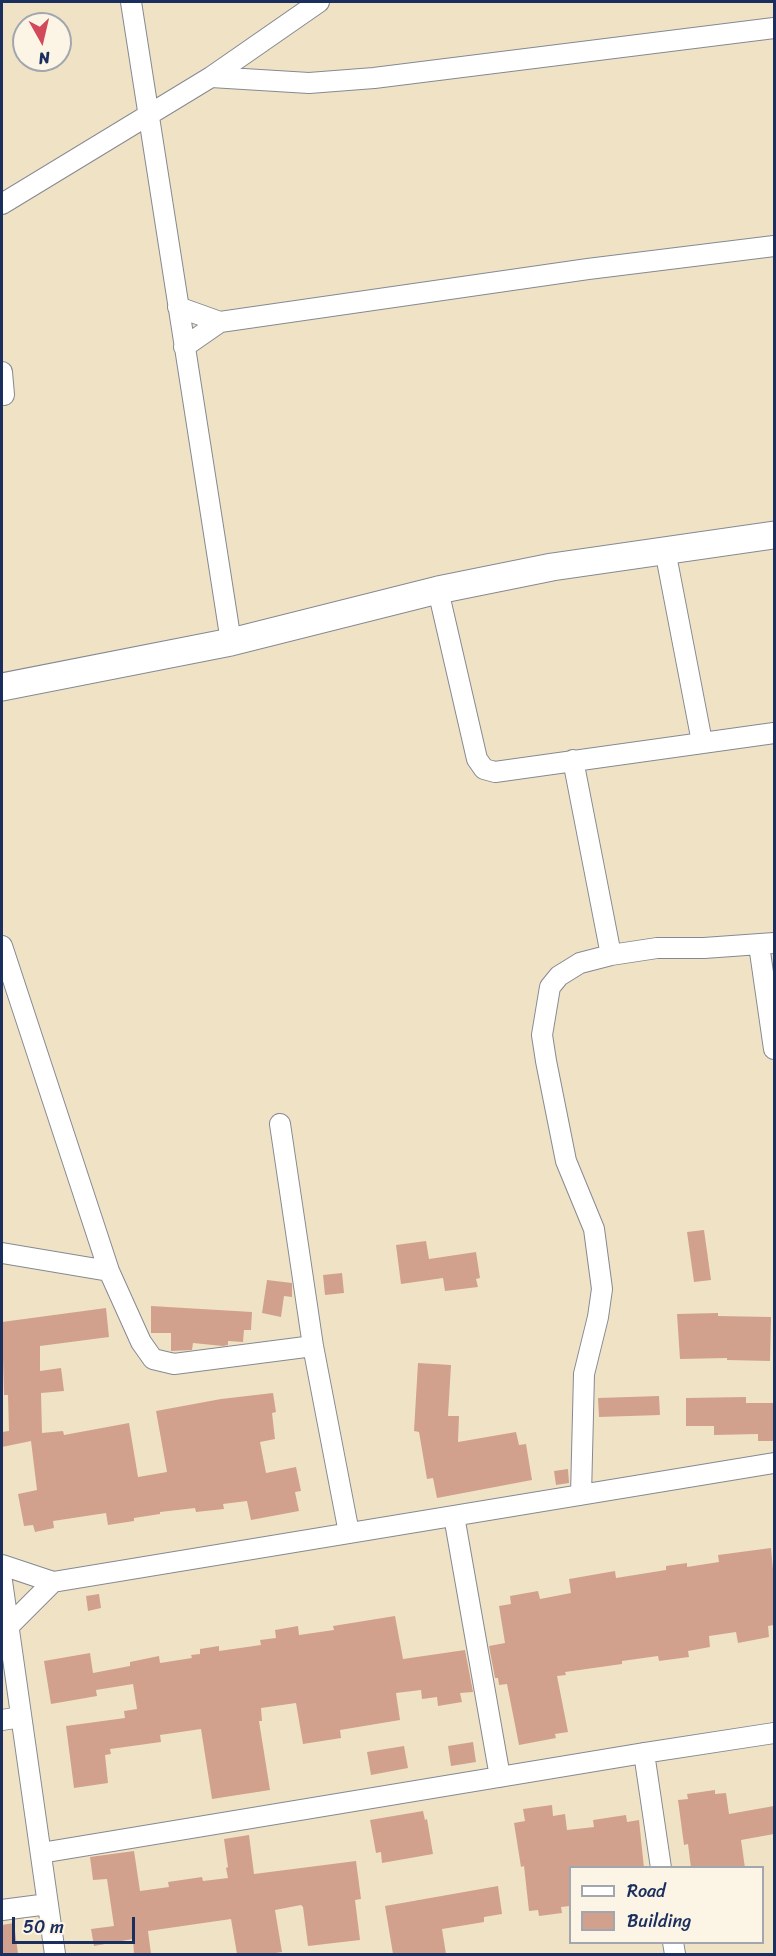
<!DOCTYPE html>
<style>
body{margin:0}
#map{position:relative;width:776px;height:1956px;overflow:hidden;background:#f0e3c5;font-family:Sriracha,sans-serif}
canvas{display:block}
.frame{position:absolute;inset:0;border:3px solid #1b2f5e;pointer-events:none}
.legend{position:absolute;left:569px;top:1866px;width:195px;height:78px;box-sizing:border-box;background:#fcf5e5;border:2px solid #a2a6af;margin:0;padding:8px 10px;list-style:none;font-size:18px;color:#1b2f5e}
.legend li{display:flex;align-items:center;gap:12px;height:30px}
.legend b{width:30px;border:2px solid #a2a6af}
.north{position:absolute;left:12px;top:12px;width:60px;height:60px;box-sizing:border-box;background:#fcf5e5;border:2px solid #a2a6af;border-radius:50%;rotate:172deg;font-size:16px;font-weight:700;line-height:24px;text-align:center;color:#1b2f5e}
.north::after{content:'';display:block;margin:auto;width:21px;height:27px;background:#d1495b;clip-path:polygon(50% 0,100% 100%,50% 72%,0 100%)}
.scale{position:absolute;left:12px;top:1917px;width:123px;height:27px;box-sizing:border-box;border:3px solid #1b2f5e;border-top:0;padding-left:8px;font-size:18px;line-height:21px;white-space:nowrap;color:#1b2f5e;-webkit-text-stroke:4px #fcf5e5;paint-order:stroke}
</style>
<div id="map">
<canvas width="776" height="1956"></canvas>
<div class="frame"></div>
<ul class="legend">
<li><b style="height:8px;background:#fff"></b>Road</li>
<li><b style="height:16px;background:#d1a18d"></b>Building</li>
</ul>
<div class="north">N</div>
<div class="scale">50 m</div>
</div>
<script>
const ctx = document.querySelector('canvas').getContext('2d');
ctx.lineJoin = 'round';
function fill(path, color) {
  ctx.fillStyle = color;
  ctx.fill(path, 'evenodd');
}
function strokePath(path, color, width, dash) {
  ctx.strokeStyle = color;
  ctx.lineWidth = width;
  ctx.lineCap = dash ? 'butt' : 'round';
  ctx.setLineDash(dash || []);
  ctx.stroke(path);
}
const building = new Path2D(`
 M704,1230L711,1280L694,1282L687,1232Z
 M426,1241L429,1259L476,1252L480,1278L476,1279L478,1287L445,1291L443,1278L401,1284L396,1245Z
 M342,1273L344,1293L325,1295L323,1275Z
 M267,1280L292,1283V1297L284,1296L281,1317L262,1313Z
 M151,1306L252,1312L251,1330H244L243,1342L228,1341V1345L223,1346L193,1343L192,1350L171,1351V1333H151Z
 M106,1308L109,1337L40,1346V1371L61,1368L64,1391L41,1393L42,1433L63,1431L64,1435L129,1423L138,1477L167,1472L156,1411L221,1399L273,1393L276,1412L272,1413L275,1439L260,1442L266,1473L296,1467L301,1491L295,1492L299,1511L251,1520L247,1501L223,1504L224,1509L196,1512L195,1508L160,1512V1514L134,1518V1521L108,1525L106,1513L53,1521L54,1528L35,1532L33,1525L24,1526L18,1494L37,1490L31,1441L2,1447V1432L9,1431L8,1395H4L2,1322Z
 M718,1313V1316L771,1317L770,1361L727,1360V1358L680,1359L677,1314Z
 M418,1363L451,1365L448,1416H459L458,1442L516,1432L519,1445L526,1444L532,1480L437,1498L433,1478L427,1479L419,1432L414,1431Z
 M659,1396L660,1415L599,1417L598,1398Z
 M746,1397V1403H774V1441H758V1434L714,1435V1426H686V1398Z
 M568,1469L569,1483L556,1485L554,1471Z
 M771,1548L774,1580V1625L768,1626L769,1637L738,1643L736,1632L709,1636L710,1647L688,1651L689,1657L659,1661L658,1656L622,1661V1664L565,1672L566,1675L557,1676L568,1732L555,1734L556,1738L519,1745L507,1684L499,1685L498,1678H495L489,1646L505,1643L499,1606L511,1604L510,1596L538,1591L540,1599L571,1593L569,1579L615,1571L616,1578L666,1570V1566L687,1563V1567L719,1562L718,1555Z
 M99,1594L101,1608L88,1611L86,1596Z
 M395,1616L403,1659L465,1650L473,1692L460,1693L462,1702L438,1706L437,1697L422,1699L421,1690L396,1693L400,1720L340,1730L341,1738L303,1744L296,1703L261,1708L262,1721H259L270,1790L212,1799L201,1729L160,1735L161,1742L110,1749L111,1754L105,1755L108,1783L74,1788L66,1726L125,1718L124,1711L137,1709L133,1684L96,1690L97,1696L51,1704L44,1661L90,1653L93,1673L130,1666V1662L159,1656L160,1663L192,1658L191,1655L200,1654V1649L219,1646V1651L261,1645L260,1640L276,1638L275,1630L298,1626L299,1635L334,1630L333,1626Z
 M473,1742L476,1762L451,1766L448,1746Z
 M404,1746L408,1768L371,1775L367,1752Z
 M715,1790V1794L726,1793L729,1814L774,1806V1834L741,1840L745,1868H691L688,1844L684,1845L678,1800L688,1799L687,1794Z
 M552,1805L553,1816L565,1814L567,1830L594,1827L593,1820L626,1815L627,1822L639,1820L644,1868H570V1906L561,1907L562,1913L539,1916L538,1910L529,1911L524,1866L521,1867L514,1823L525,1821L523,1809Z
 M423,1811L425,1820L427,1819L433,1854L382,1863L381,1852L376,1853L370,1820Z
 M249,1835L254,1874L356,1861L361,1899L355,1900L360,1940L308,1946L303,1907L301,1905L275,1910L282,1952L269,1954H237L231,1919L148,1931L151,1954H134L133,1939L94,1946L91,1929L114,1926L107,1879L93,1880L90,1857L134,1851L140,1891L169,1887L168,1882L202,1877L203,1881L228,1878L226,1868L228,1867L224,1839Z
 M498,1886L502,1914L484,1917V1922L442,1929L446,1954H393L385,1906Z
 M14,1923L18,1954H2V1925Z`);
const street = new Path2D(`
 M131,2L231,642
 M211,77L309,83L374,78L774,28
 M2,204L211,77L319,2
 M178,307L220,322
 M184,347L220,322L588,269L774,246
 M2,372L4,395
 M665,550L702,742
 M438,590L477,759L484,769L495,772L774,733
 M573,760L611,955
 M759,945L774,1049
 M2,946L109,1271L141,1342L153,1359L174,1364L313,1346
 M280,1124L313,1346L349,1533
 M2,1253L109,1271
 M581,1495L584,1374L598,1317L602,1289L594,1229L566,1161L546,1061L542,1035L550,987L559,976L580,963L611,955L657,948H704L774,943
 M454,1516L500,1777
 M2,1565L53,1582L774,1463
 M2,1581L55,1954
 M8,1627L53,1582
 M2,1720L21,1717
 M644,1753L661,1868
 M41,1853L644,1753L774,1733
 M2,1910L48,1904
 M673,1942L675,1954`);
const secondary = new Path2D(`
 M2,687L231,642L438,590L552,567L774,535`);
fill(building, '#d1a18d');
strokePath(street, '#868992', 22);
strokePath(secondary, '#868992', 29);
strokePath(street, '#fff', 20);
strokePath(secondary, '#fff', 27);
</script>
